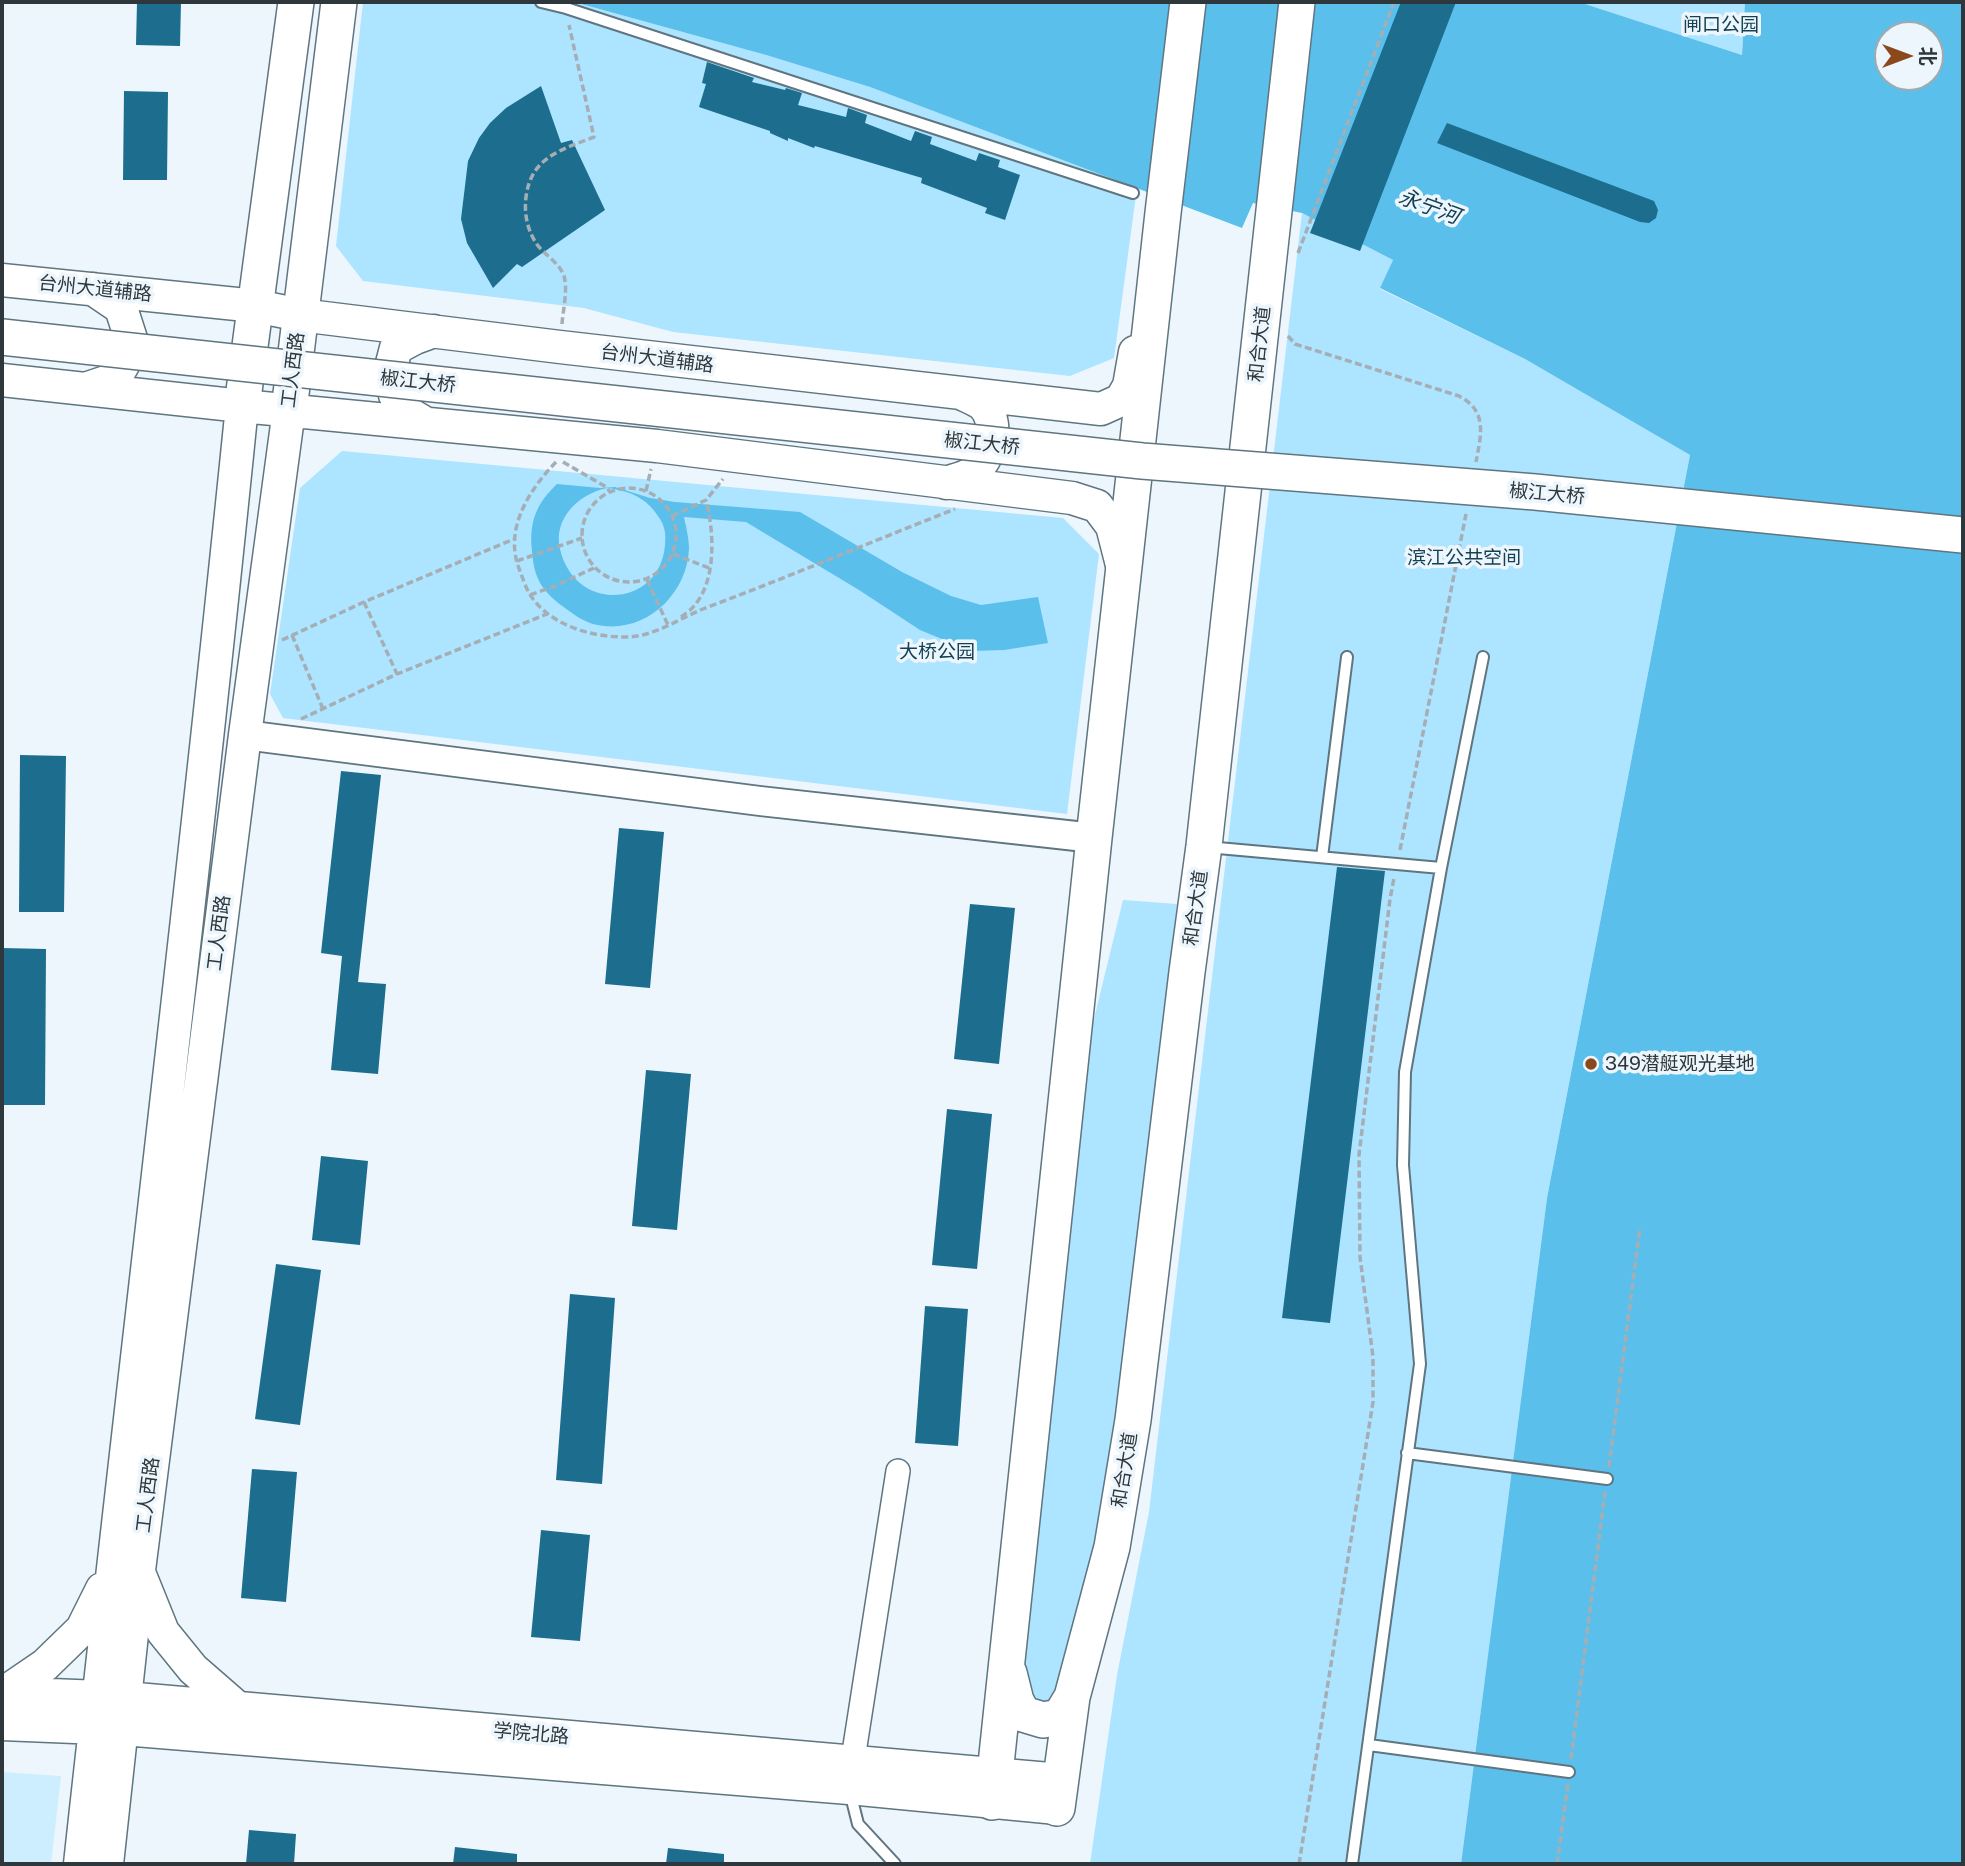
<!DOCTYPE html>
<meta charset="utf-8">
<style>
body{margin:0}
#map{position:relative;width:1965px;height:1866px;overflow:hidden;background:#ecf6fc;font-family:"Public Sans","Noto Sans SC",sans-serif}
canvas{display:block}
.frame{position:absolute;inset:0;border:4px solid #2e373c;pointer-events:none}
.north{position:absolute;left:1874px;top:21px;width:70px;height:70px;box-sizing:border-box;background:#ecf6fc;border:2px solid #a0aaaf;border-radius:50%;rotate:90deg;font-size:19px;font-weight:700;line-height:28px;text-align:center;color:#2e373c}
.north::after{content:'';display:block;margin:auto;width:24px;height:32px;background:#8c481d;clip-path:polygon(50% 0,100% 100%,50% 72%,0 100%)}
</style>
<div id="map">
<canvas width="1965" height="1866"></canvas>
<div class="frame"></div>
<div class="north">北</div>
</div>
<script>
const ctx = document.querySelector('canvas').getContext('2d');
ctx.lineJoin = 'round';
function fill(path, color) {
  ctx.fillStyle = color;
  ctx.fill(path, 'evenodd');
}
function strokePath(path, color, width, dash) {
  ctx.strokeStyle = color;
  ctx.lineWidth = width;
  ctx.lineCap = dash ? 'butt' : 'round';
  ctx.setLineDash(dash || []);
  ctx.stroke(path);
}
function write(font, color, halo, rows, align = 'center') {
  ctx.font = font + ' "Public Sans","Noto Sans SC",sans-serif';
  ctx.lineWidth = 7;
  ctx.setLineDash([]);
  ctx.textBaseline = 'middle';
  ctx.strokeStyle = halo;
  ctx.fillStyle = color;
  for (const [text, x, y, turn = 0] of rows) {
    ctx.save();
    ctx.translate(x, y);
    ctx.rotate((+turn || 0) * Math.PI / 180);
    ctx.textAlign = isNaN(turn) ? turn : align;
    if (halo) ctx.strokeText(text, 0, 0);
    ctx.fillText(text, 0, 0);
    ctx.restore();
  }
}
const built = new Path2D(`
 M2,1772L61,1776L51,1864H2Z`);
const green = new Path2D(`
 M363,2H574L766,55L870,87L1137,188L1114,358L1070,376L673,332L584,308L363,281L336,246Z
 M1579,2H1745L1742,55Z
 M1302,213L1393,260L1380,289L1525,359L1690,455L1547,1198L1461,1864H1090L1117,1675L1149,1512Z
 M342,451L1063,518L1099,554L1067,814L283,718L270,694L300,488Z
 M1123,900L1177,904L1121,1399L1108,1498L1064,1686L1042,1709L1018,1689L1083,1064Z`);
const water = new Path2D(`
 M574,2H1579L1742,55L1745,2H1963V1864H1461L1547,1198L1690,455L1525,359L1380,288L1393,260L1302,213L1253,203L1242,228L870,87L766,55ZM1888,35H1930V77H1888Z
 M557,484L600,488L615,487L650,498L675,502L800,512L902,572L951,596L981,605L1038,597L1048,643L1004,650L971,651L920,630L859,590L746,522L684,517C686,527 689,538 689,549C687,597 641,637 593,624C583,621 573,614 565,608C543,592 534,580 532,551C529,522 536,504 557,484ZM607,488C631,491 647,498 660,519C665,527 666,535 665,545C660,608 575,614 560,549C553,518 579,494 607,488Z`);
const building = new Path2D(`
 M137,2H181L180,46L136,45Z
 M1401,2H1456L1360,251L1310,233Z
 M707,62L754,78L752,82L785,90L786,88L802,93L798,105L846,117L848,108L867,115L865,123L911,141L915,131L932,137L930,144L976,161L979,153L1000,160L998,167L1020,175L1005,220L985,213L987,208L921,183L922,178L815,146L814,148L788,138V141L770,133V131L699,107L706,84L702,83Z
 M541,86L561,143L572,140L605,210L522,267L517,264L493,288L467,243L461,219L468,161L479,138L490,123L506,108Z
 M124,91L168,92L167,180H123Z
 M1447,123L1654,201L1658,210L1656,218L1649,223L1640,222L1437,143Z
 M20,755L66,756L64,912H19Z
 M341,771L381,775L358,982L386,984L378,1074L331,1070L342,956L321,953Z
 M619,828L664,832L650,988L605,984Z
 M1337,867L1385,871L1330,1323L1282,1318Z
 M970,904L1015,908L999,1064L954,1059Z
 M2,948L46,949L45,1105H2Z
 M646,1070L691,1074L677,1230L632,1226Z
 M947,1109L992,1114L977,1269L932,1265Z
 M321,1156L368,1161L360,1245L312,1240Z
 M276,1264L321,1270L300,1425L255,1419Z
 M570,1294L615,1298L602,1484L556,1480Z
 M925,1306L968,1309L958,1446L915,1443Z
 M252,1469L297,1472L286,1602L241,1598Z
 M541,1530L590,1535L580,1641L531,1637Z
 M249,1830L296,1834L294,1864H246Z
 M455,1847L517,1854V1864H453Z
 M668,1848L724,1854V1864H666Z`);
const path = new Path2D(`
 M1298,253L1394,2
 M562,324C563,310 568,290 564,276C560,263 543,254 536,243C527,229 524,213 526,197C531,157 561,150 594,137L569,25
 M1288,336L1295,344L1459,396C1488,411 1481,435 1476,462
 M556,462C528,491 503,531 520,571C523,579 526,589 531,596C550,625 591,637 624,637C652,638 678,619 703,609C788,577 871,542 955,509
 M563,462L608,488L609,491
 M582 535a47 47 0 1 1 94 0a47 47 0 1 1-94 0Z
 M646,491L651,469
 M672,516L706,500L723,479
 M673,554L709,568
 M517,561L582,538
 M647,580L668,625
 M530,595L555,586L594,568
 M364,602L397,674
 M681,617C685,614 691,610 694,606C717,580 714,531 706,500
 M292,635L323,709
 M282,640L364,602L514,539
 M301,719L397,674L547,614
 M1400,850L1466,514
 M1609,1467L1640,1227
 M1571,1759L1605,1492
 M1299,1864L1373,1402V1357L1360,1257L1359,1155L1390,899L1394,878
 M1557,1864L1568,1784`);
const service = new Path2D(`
 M541,2L566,8L1133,193
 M1207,847L1441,868
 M1322,857L1347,657
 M1407,1453L1607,1479
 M1369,1745L1569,1772
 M850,1792L858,1824L895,1864
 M1352,1864L1420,1364L1403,1165L1405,1072L1441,868L1483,657`);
const minor = new Path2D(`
 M850,1778L898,1471`);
const tertiary = new Path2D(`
 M245,735L760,801L1094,838`);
const secondary = new Path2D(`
 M2,280L256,306L300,315L560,347L1101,409L1121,400L1129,386L1135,352
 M2,380L242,406L657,446L1072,498L1097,506L1112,526L1122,565
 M85,389L115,379L124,363L132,342L121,308L93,289
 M425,423L403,410L395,395L390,371L396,348L415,338L434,331
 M946,483C954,480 965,478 972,473C990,459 1000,426 985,407C980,401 968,397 961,393
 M140,1575L163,1632L193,1669L239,1709
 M2,1693L125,1698L1061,1780
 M4,1693L45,1665L82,1629L102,1589
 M2,1724L123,1729L849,1788L1057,1808
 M80,1864C133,1378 193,893 242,406
 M107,1864L139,1570L245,735L289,410`);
const primary = new Path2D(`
 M242,406L296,2
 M289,410L339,2
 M1009,1673L1016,1701L1023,1714L1043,1720L1060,1717L1072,1697
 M992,1802L1094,838L1163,213L1188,2
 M1057,1808L1072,1697L1112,1547L1133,1420L1187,972L1204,846L1297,2`);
const primaryBridge = new Path2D(`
 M2,337L1142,461L1535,492L1963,535`);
const markers = [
 [1591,1064,7,"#8c481d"]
];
const parkNames = [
 ["闸口公园",1721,25],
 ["滨江公共空间",1464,558],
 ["大桥公园",937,652]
];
const streetNames = [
 ["台州大道辅路",95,289,6],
 ["和合大道",1260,344,-84],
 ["台州大道辅路",657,359,7],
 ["工人西路",293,370,-83],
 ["椒江大桥",418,382,6],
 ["椒江大桥",982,444,6],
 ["椒江大桥",1547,494,5],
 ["和合大道",1196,908,-82],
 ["工人西路",219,933,-83],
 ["和合大道",1125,1470,-81],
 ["工人西路",148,1495,-83],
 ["学院北路",531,1734,5]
];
const poiNames = [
 ["349潜艇观光基地",1605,1064]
];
const waterNames = [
 ["永宁河",1429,207,20]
];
fill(built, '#cdeeff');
fill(green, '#ade4ff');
fill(water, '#5bbfeb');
fill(building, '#1c6d8e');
strokePath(service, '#5f7580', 14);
strokePath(minor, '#5f7580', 26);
strokePath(tertiary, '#5f7580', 32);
strokePath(secondary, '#5f7580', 35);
strokePath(primary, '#5f7580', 38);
strokePath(path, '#a4aeb4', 3.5, [7, 3.5]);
strokePath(service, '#fff', 10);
strokePath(minor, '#fff', 23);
strokePath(tertiary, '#fff', 28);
strokePath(secondary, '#fff', 32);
strokePath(primary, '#fff', 35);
strokePath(primaryBridge, '#5f7580', 38, []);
strokePath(primaryBridge, '#fff', 35);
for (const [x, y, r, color] of markers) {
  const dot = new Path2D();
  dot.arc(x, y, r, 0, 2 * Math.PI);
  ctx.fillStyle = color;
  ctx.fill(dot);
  strokePath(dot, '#ecf6fc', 2.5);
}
write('19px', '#164154', '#ecf6fc', parkNames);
write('19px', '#2e373c', '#ecf6fc', streetNames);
write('19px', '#2e373c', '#ecf6fc', poiNames, 'left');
write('italic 21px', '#103d4f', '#ecf6fc', waterNames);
</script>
